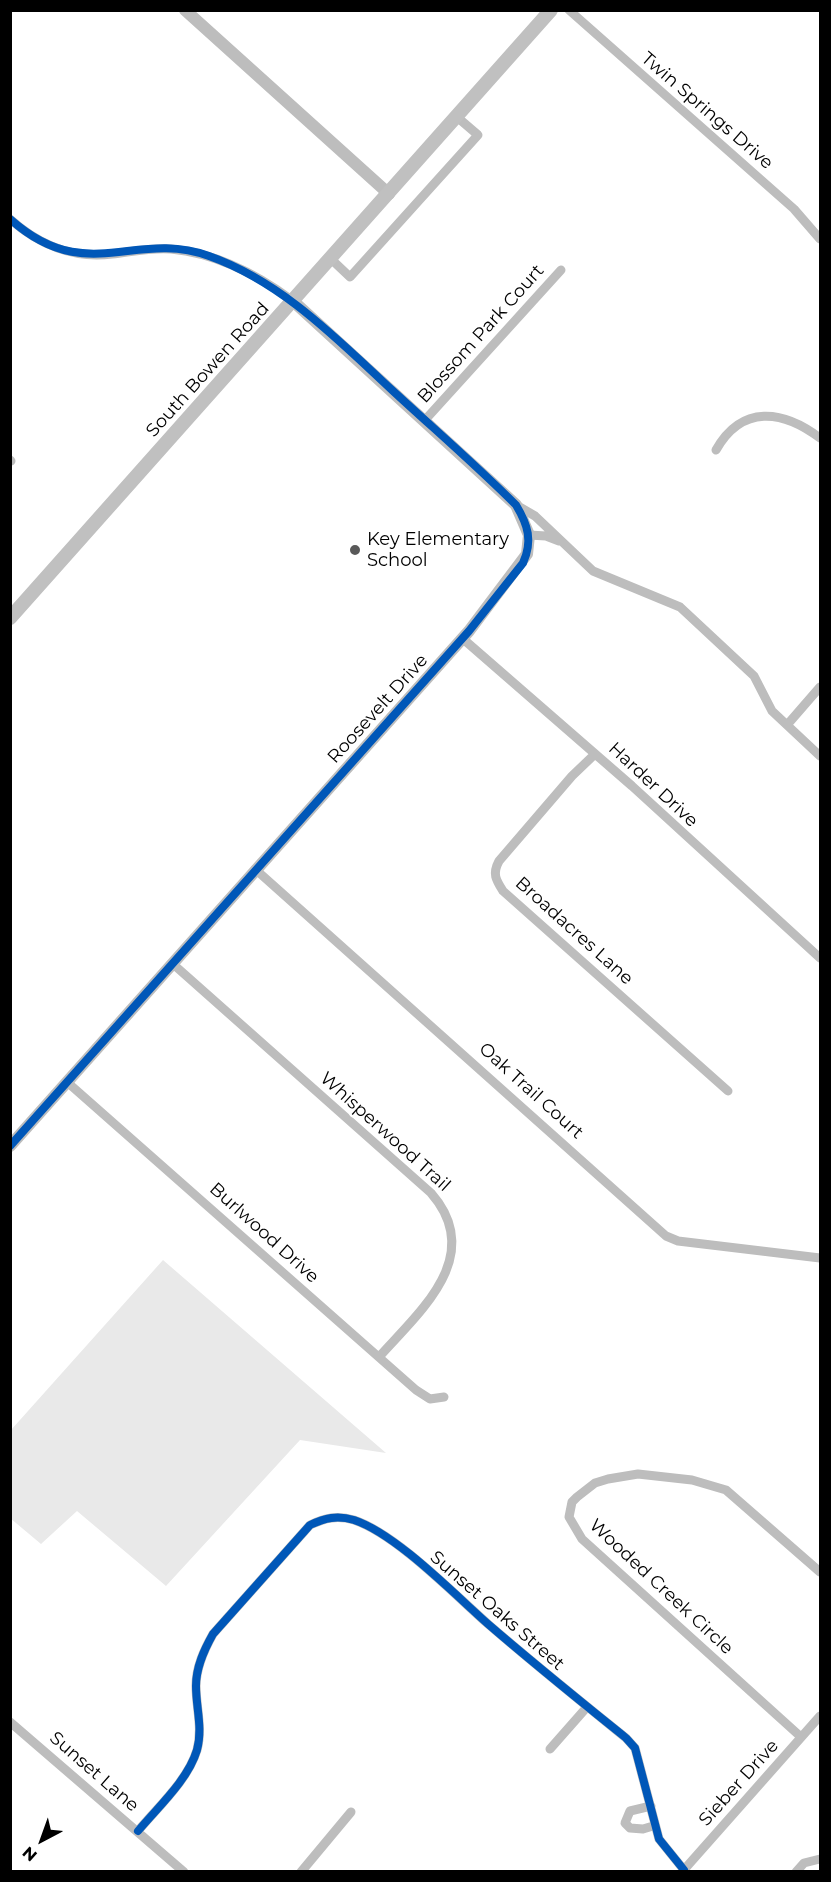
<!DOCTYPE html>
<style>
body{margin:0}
#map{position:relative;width:831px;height:1882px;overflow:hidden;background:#fff;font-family:Montserrat,sans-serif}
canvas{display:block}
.frame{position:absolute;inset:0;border:12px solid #000;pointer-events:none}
.north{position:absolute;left:12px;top:1810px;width:60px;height:60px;-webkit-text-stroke:4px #fff;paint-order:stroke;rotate:221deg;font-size:16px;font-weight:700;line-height:24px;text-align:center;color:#000}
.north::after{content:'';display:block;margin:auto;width:21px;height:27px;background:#000;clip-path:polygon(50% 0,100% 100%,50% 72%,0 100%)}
</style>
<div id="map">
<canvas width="831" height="1882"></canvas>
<div class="frame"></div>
<div class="north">N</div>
</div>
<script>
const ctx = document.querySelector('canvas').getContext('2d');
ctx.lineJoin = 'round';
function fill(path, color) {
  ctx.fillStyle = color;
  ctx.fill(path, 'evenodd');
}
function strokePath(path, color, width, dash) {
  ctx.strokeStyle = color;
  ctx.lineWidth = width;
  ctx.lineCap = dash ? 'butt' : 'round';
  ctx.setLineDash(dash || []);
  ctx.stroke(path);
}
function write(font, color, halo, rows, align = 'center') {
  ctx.font = font + ' Montserrat,sans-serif';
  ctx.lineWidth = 5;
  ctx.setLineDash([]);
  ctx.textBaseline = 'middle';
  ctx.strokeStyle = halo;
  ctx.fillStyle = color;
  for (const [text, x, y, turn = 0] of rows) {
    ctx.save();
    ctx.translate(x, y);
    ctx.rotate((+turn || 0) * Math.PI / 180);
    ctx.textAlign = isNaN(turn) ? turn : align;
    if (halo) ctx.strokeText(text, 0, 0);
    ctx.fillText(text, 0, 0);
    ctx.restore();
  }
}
const green = new Path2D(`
 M163,1260L386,1453L300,1440L166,1586L77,1511L41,1544L10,1518L11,1430Z`);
const minor = new Path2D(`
 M569,10L794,209L820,239
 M10,219C39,245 74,259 112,254C131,252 152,247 171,249C215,253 258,275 293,301
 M331,259L350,277L478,135L457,117
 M425,420L561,270
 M716,450C742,404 783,410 820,438
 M10,460L11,461
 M516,505L535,516L593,571L680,607L754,676L772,711L820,756
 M529,535L546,536L559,541
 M462,638L632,786L820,958
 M787,725L820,687
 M595,754L572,776L499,861C492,874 496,880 503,891L728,1091
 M255,869L666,1236L678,1241L820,1258
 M173,964L431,1193C486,1256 420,1311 379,1357
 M67,1082L416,1390L430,1399L444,1397
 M10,1722L184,1872
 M801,1737L582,1539L569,1517L572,1502L577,1497L595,1483L608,1479L638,1474L692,1480L726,1490L820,1572
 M550,1749L587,1707
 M651,1806L630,1811L625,1823L630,1828L643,1829L653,1826
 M138,1831C158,1807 188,1780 197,1750C203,1728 196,1708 196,1686C196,1667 204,1650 213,1634L310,1525C325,1518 337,1515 354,1520C396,1534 453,1593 488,1624C533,1663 579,1700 626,1738L635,1748L659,1839L684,1870
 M301,1872L351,1812
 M682,1872L820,1716
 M796,1872L804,1863L820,1859`);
const tertiary = new Path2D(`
 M185,10L389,194
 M10,1146L469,631L527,554L529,535L516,505L293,301`);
const secondary = new Path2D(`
 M10,618L551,10`);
const cycleway = new Path2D(`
 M10,219C86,287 134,229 209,256C282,282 336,338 392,390C433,428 476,465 516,505C528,525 533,541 523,563L469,631L10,1146
 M138,1831C158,1807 188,1780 197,1750C203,1728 196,1708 196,1686C196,1667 204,1650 213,1634L310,1525C325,1518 337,1515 354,1520C396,1534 453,1593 488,1624C533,1663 579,1700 626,1738L635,1748L659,1839L684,1870`);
const markers = [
 [355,550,6,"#595959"]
];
const streetNames = [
 ["Twin Springs Drive",707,111,41],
 ["Blossom Park Court",481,334,-48],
 ["South Bowen Road",208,370,-48],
 ["Roosevelt Drive",378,709,-48],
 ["Harder Drive",653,785,43],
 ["Broadacres Lane",574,931,42],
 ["Oak Trail Court",531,1091,42],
 ["Whisperwood Trail",385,1132,42],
 ["Burlwood Drive",264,1233,42],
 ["Wooded Creek Circle",661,1587,43],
 ["Sunset Oaks Street",497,1611,41],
 ["Sunset Lane",94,1772,41],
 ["Sieber Drive",739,1783,-48]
];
const poiNames = [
 ["Key Elementary",367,540],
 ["School",367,561]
];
fill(green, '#e9e9e9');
strokePath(minor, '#bdbdbd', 9);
strokePath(tertiary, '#bdbdbd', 12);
strokePath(secondary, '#c0c0c0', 14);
strokePath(cycleway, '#0057b8', 8);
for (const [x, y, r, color] of markers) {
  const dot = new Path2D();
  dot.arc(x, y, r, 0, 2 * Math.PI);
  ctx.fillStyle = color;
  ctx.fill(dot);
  strokePath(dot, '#fff', 2);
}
write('18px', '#000', '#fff', streetNames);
write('18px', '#000', '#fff', poiNames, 'left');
</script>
